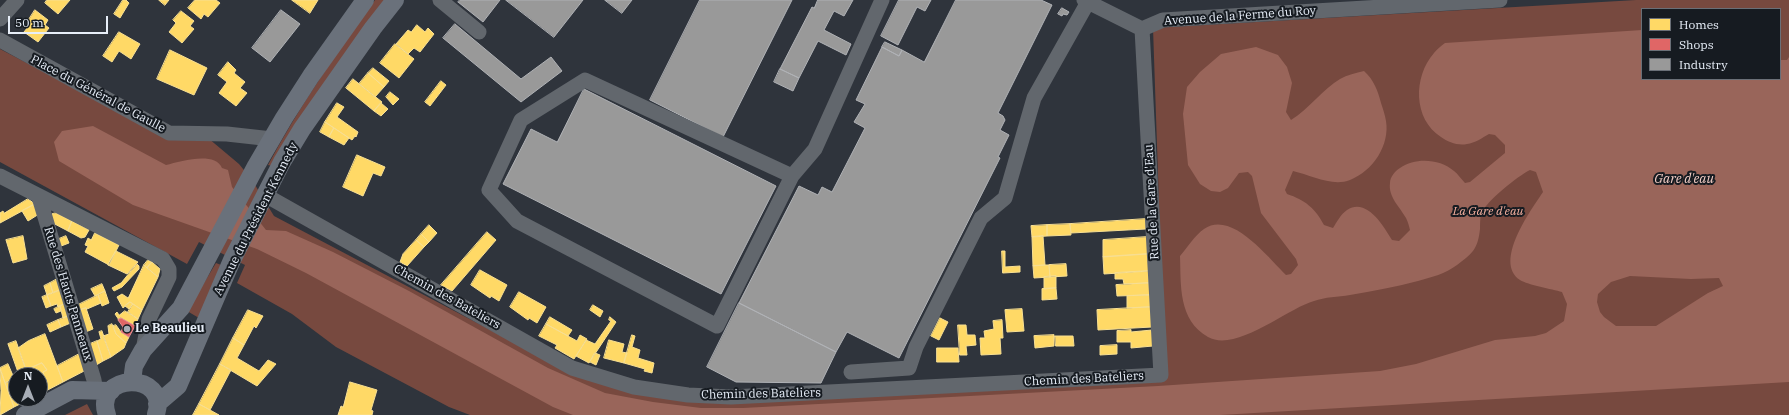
<!DOCTYPE html>
<meta charset="utf-8">
<style>
body{margin:0}
#map{position:relative;width:1789px;height:415px;overflow:hidden;background:#2f343c;font-family:"IBM Plex Serif",serif}
canvas{display:block}
.legend{position:absolute;left:1641px;top:8px;width:140px;height:72px;box-sizing:border-box;background:#161b21;border:1px solid #6a6f77;margin:0;padding:5px 7px;list-style:none;font-size:12px;color:#e7eef8}
.legend li{display:flex;align-items:center;gap:8px;height:20px}
.legend b{width:20px;border:1px solid #6a6f77}
.north{position:absolute;left:8px;top:367px;width:40px;height:40px;box-sizing:border-box;background:#161b21;border:1px solid #6a6f77;border-radius:50%;rotate:0deg;font-size:11px;font-weight:700;line-height:16px;text-align:center;color:#e7eef8}
.north::after{content:'';display:block;margin:auto;width:14px;height:18px;background:#a7adb6;clip-path:polygon(50% 0,100% 100%,50% 72%,0 100%)}
.scale{position:absolute;left:8px;top:16px;width:100px;height:18px;box-sizing:border-box;border:2px solid #e7eef8;border-top:0;padding-left:5px;font-size:12px;line-height:14px;white-space:nowrap;color:#e7eef8;-webkit-text-stroke:3px #161b21;paint-order:stroke}
</style>
<div id="map">
<canvas width="1789" height="415"></canvas>
<ul class="legend">
<li><b style="height:11px;background:#ffd966"></b>Homes</li>
<li><b style="height:11px;background:#e06666"></b>Shops</li>
<li><b style="height:11px;background:#999"></b>Industry</li>
</ul>
<div class="north">N</div>
<div class="scale">50 m</div>
</div>
<script>
const ctx = document.querySelector('canvas').getContext('2d');
ctx.lineJoin = 'round';
function fill(path, color) {
  ctx.fillStyle = color;
  ctx.fill(path, 'evenodd');
}
function strokePath(path, color, width, dash) {
  ctx.strokeStyle = color;
  ctx.lineWidth = width;
  ctx.lineCap = dash ? 'butt' : 'round';
  ctx.setLineDash(dash || []);
  ctx.stroke(path);
}
function write(font, color, halo, rows, align = 'center') {
  ctx.font = font + ' "IBM Plex Serif",serif';
  ctx.lineWidth = 4;
  ctx.setLineDash([]);
  ctx.textBaseline = 'middle';
  ctx.strokeStyle = halo;
  ctx.fillStyle = color;
  for (const [text, x, y, turn = 0] of rows) {
    ctx.save();
    ctx.translate(x, y);
    ctx.rotate((+turn || 0) * Math.PI / 180);
    ctx.textAlign = isNaN(turn) ? turn : align;
    if (halo) ctx.strokeText(text, 0, 0);
    ctx.fillText(text, 0, 0);
    ctx.restore();
  }
}
const green = new Path2D(`
 M375,0H385L272,166L268,165C299,107 336,53 375,0Z
 M1636,0H1789V415H470L449,407L336,347L292,314L237,283L245,265L199,242L187,264L0,162V49L172,139L208,138L239,164L252,180L274,216L555,364L666,397L1165,380L1153,28ZM1642,9H1780V79H1642Z
 M216,263L224,266L199,318L187,311Z
 M87,404L93,415H65Z`);
const water = new Path2D(`
 M1642,30V79H1780V60H1787L1789,57V382L1220,415H573L553,407L306,273L257,249L133,205L59,161L54,142L62,131L93,126L166,165C181,161 215,151 222,168L228,170L232,187L266,230L286,231L333,252L409,291L548,368L605,393L653,402L701,408H743L1158,386L1380,371L1416,364L1495,340L1535,336L1546,333L1564,321L1567,304L1562,292C1552,289 1528,285 1520,280C1493,262 1531,210 1543,192L1536,172L1530,170C1518,176 1486,201 1481,214C1480,219 1480,225 1480,229C1478,249 1472,254 1457,265C1445,274 1432,277 1418,281C1395,287 1373,291 1350,295C1338,297 1325,297 1314,301C1288,308 1236,353 1208,337C1178,320 1181,285 1180,256C1187,248 1195,235 1204,229C1232,210 1268,258 1286,275L1291,274L1298,265L1296,259L1261,213L1252,176L1248,172L1239,173L1228,188L1220,192L1211,191L1200,184L1188,165L1183,114L1187,87L1200,72L1221,54L1256,47L1278,55L1287,67L1292,83L1286,112L1291,120C1309,109 1324,88 1340,79C1347,75 1356,73 1364,71C1374,80 1378,91 1381,103C1383,109 1385,115 1386,121C1390,145 1373,171 1350,180C1332,187 1311,175 1293,171L1285,190L1287,194C1305,200 1315,208 1324,225L1333,228C1337,222 1340,215 1347,210C1367,197 1384,227 1392,240L1399,241L1410,230C1409,226 1408,222 1406,218C1400,207 1388,197 1390,183C1390,177 1395,171 1400,168C1416,157 1440,159 1454,171C1458,174 1461,179 1465,183L1470,182L1505,153V145L1495,135L1489,134C1482,138 1475,143 1467,144C1458,146 1448,142 1441,137C1413,119 1413,77 1434,53C1437,49 1441,46 1445,43ZM1630,276L1691,279L1719,278L1723,286L1708,293L1656,326H1616L1604,317L1600,312L1597,302L1598,294L1611,282Z`);
const homes = new Path2D(`
 M47,0H70L58,14L45,3Z
 M123,0H126L129,3L120,18L114,14Z
 M159,0H169L165,5Z
 M195,0H216L220,3L208,17L204,14L201,19L188,8Z
 M292,0H318L310,13Z
 M35,10L48,20L45,25L49,28L38,42L24,32L31,23L28,21Z
 M181,11L194,21L190,26L194,29L182,43L169,32L176,23L173,20Z
 M417,25L425,32L428,28L434,34L420,52L414,48L408,54L396,44L408,30L411,32Z
 M119,32L140,44L131,59L119,51L112,62L103,56Z
 M395,44L414,59L399,78L380,63Z
 M170,50L207,68L194,95L157,79Z
 M228,62L236,70L234,73L245,82L240,88L247,93L236,106L219,93L227,82L218,75Z
 M373,68L389,81L384,87L368,73Z
 M368,73L384,87L375,97L359,84Z
 M353,79L382,102L374,111L346,88Z
 M441,81L446,85L430,106L425,102Z
 M390,92L399,99L393,105L386,97Z
 M337,103L344,107L337,117L358,132L356,137L355,136L352,140L325,122Z
 M381,103L388,109L381,116L374,111Z
 M325,122L334,128L329,137L320,132Z
 M334,128L349,138L344,145L329,137Z
 M357,155L385,167L381,176L373,173L363,196L343,187Z
 M28,199L35,204L0,223V213L3,211L4,213Z
 M35,204L39,214L28,221L22,211Z
 M56,213L72,221L68,231L49,221L52,214Z
 M1146,219V229L1071,233L1070,224Z
 M72,221L89,230L85,237L81,238L68,231Z
 M1070,224L1071,235L1047,236V225Z
 M429,225L437,233L429,242L421,234Z
 M1047,225V236L1032,237L1031,226Z
 M487,232L496,240L452,291L441,285Z
 M95,233L119,245L109,265L85,252L88,246L85,245L88,238L91,240Z
 M421,234L429,242L424,247L416,240Z
 M23,236L27,259L13,263L6,240Z
 M66,236L69,243L56,248L54,241Z
 M1043,236L1045,265L1033,266L1032,237Z
 M1147,237L1148,254L1103,257V240Z
 M416,240L424,247L407,266L400,262L403,254Z
 M116,251L138,262L127,274L108,265Z
 M1002,251H1005V267L1020,266V272L1003,273Z
 M1148,254L1149,271L1104,274L1103,257Z
 M148,260L152,262L147,268L144,265Z
 M152,262L160,269L158,277L147,268Z
 M137,264L139,266V269L122,287L114,291L112,288L121,283Z
 M1066,264L1067,276L1050,277L1049,265Z
 M144,265L158,277L142,310L130,302L123,308L117,297L122,294L128,298Z
 M1045,265H1049L1050,277L1034,278L1033,266Z
 M480,270L507,285L499,301L491,296L490,298L471,285Z
 M1149,271V283L1124,284L1123,279H1115V273Z
 M1056,276V288L1044,289V277Z
 M59,278L63,289L53,293L50,283Z
 M50,283L53,293L47,295L44,286Z
 M1149,283L1150,295L1117,296L1116,285Z
 M102,284L105,291L95,296L91,289Z
 M1056,288L1057,299L1042,300V289Z
 M63,289L67,303L58,307L57,304L51,306L47,295Z
 M105,291L109,303L102,306L98,295Z
 M519,292L546,307L537,323L529,318L528,320L510,307Z
 M47,295L51,306L46,308L42,297Z
 M98,295L101,303L87,309L86,308L76,311L74,307Z
 M1150,295L1151,307L1127,308V296Z
 M130,302L133,304L129,309L125,306Z
 M67,303L71,315L63,318L60,306Z
 M133,304L142,310L138,319L128,312Z
 M593,305L603,311L600,317L590,310Z
 M60,306L61,311L56,313L54,309Z
 M1151,307L1152,327L1098,330L1097,310Z
 M86,308L93,329L83,333L76,311Z
 M1022,309L1024,331L1007,332L1005,310Z
 M248,310L263,316L256,328L254,326L244,345L233,338Z
 M125,311L138,319L135,326L121,318L119,320L115,314L117,312L119,315Z
 M71,315L73,322L61,327L58,320Z
 M550,317L572,330L568,336L546,324Z
 M610,317L616,322L589,363L576,356L586,340L595,344L611,321L609,320Z
 M940,318L948,322L939,340L931,336Z
 M58,320L61,327L50,332L47,325Z
 M1002,320L1003,338H1000L1001,354L981,355L980,338H985L984,331L994,329L993,321Z
 M112,324L116,334L126,343L124,348L111,357L103,336L109,334L108,326Z
 M546,324L577,341L580,335L587,339L574,359L555,348L557,345L539,336Z
 M116,325L121,332L129,337L126,343L116,334L113,326Z
 M958,325H966L967,335H975L976,345L966,346L967,355H960Z
 M1131,330V332L1152,330L1153,346L1131,348V342H1117V331Z
 M102,331L111,357L103,361L97,341L101,339L99,332Z
 M45,334L63,382L40,394V383L44,381L41,376L44,375L43,372L47,370L42,363L26,370L18,348L28,341Z
 M632,335L635,336L632,347L640,350L638,358L654,363L652,373L644,371L645,369L624,363Z
 M1054,335V346L1035,348L1034,336Z
 M1055,336H1073L1074,346H1056Z
 M233,338L244,345L237,358L259,371L268,360L276,364L257,386L220,364Z
 M609,340L624,344L622,352L627,353L624,363L604,358Z
 M16,341L28,375H19L8,344Z
 M97,341L103,361L93,367L90,344Z
 M1117,345V354L1100,355V346Z
 M937,348H958L959,362H937Z
 M83,352L88,369L63,382L57,366Z
 M595,353L600,355L596,365L590,362Z
 M42,363L47,370L43,372L44,375L41,376L44,381L40,383V375H28L26,370Z
 M8,364L14,378L5,383L0,368Z
 M220,364L231,370L210,410L199,404Z
 M0,369L14,407L0,415L1,391Z
 M8,382L10,387L16,383V399H22L24,402L14,407L5,383Z
 M350,382L377,390L371,410L373,411L372,415H338L341,406L343,407Z
 M199,404L210,410L219,415H193Z`);
const shops = new Path2D(`
 M121,318L135,326L129,337L121,332L123,327L118,320Z`);
const industry = new Path2D(`
 M460,0H500L483,22L458,2Z
 M506,0H583L554,37Z
 M605,0H632L622,13Z
 M700,0H792L723,137L650,100Z
 M818,0H853L844,16L834,11L824,30L851,44L846,55L818,41L799,78L780,69L812,7L814,8Z
 M899,0H931L925,11L917,7L898,45L881,36Z
 M956,0H1041L1052,5L998,113L1003,116L1005,120L1000,130L1009,135L998,157L1000,158L899,358L847,332L836,352L739,303L799,186L818,195L822,187L832,192L865,128L854,122L865,104L856,100L882,47L899,56L902,50L924,62Z
 M1062,8L1069,12L1067,15L1063,14L1062,16L1058,14Z
 M281,10L300,24L270,62L252,48Z
 M455,24L521,79L551,57L562,71L521,102L443,38Z
 M885,42L902,50L899,56L882,47Z
 M780,69L799,78L793,91L774,82Z
 M584,89L776,186L721,294L503,184L531,129L557,142Z
 M739,303L836,352L821,383L736,382L707,367Z`);
const minor = new Path2D(`
 M440,0L479,32
 M1084,0L1142,29
 M0,19L17,0
 M1142,29L1163,20L1500,0
 M0,40L169,133L227,134L272,139
 M0,176L163,259L169,269V277L149,319L143,350
 M792,176L585,80L521,120L489,190L517,221L717,326L792,176L815,149L882,0
 M265,195L572,368L634,387L688,395L731,397L1161,375L1142,29
 M39,197L94,380L96,391
 M851,372L909,368L916,347L981,218L1005,198L1034,98L1088,2`);
const major = new Path2D(`
 M132,381L134,366L143,350L181,308L256,166L284,118L311,76L365,0
 M157,404L178,386L232,260L282,162L302,129L373,28L395,0
 M25,415L72,390L111,391
 M107,415C92,372 170,371 156,414`);
const markers = [
 [127,329,4,"#a7adb6"]
];
const streetNames = [
 ["Avenue de la Ferme du Roy",1240,16,-4],
 ["Place du Général de Gaulle",98,94,28],
 ["Rue de la Gare d'Eau",1152,202,-93],
 ["Avenue du Président Kennedy",256,219,-63],
 ["Rue des Hauts Panneaux",68,294,73],
 ["Chemin des Bateliers",447,297,29],
 ["Chemin des Bateliers",1084,379,-3],
 ["Chemin des Bateliers",761,394,-1]
];
const parkNames = [
 ["La Gare d'eau",1488,212]
];
const poiNames = [
 ["Le Beaulieu",135,329]
];
const waterNames = [
 ["Gare d'eau",1684,179]
];
fill(green, '#77493f');
fill(water, '#99655a');
fill(homes, '#ffd966');
strokePath(homes, '#f8df92', 1);
fill(shops, '#e06666');
strokePath(shops, '#e28f92', 1);
fill(industry, '#999');
strokePath(industry, '#b0b2b6', 1);
strokePath(minor, '#62676d', 15);
strokePath(major, '#6a717b', 18);
for (const [x, y, r, color] of markers) {
  const dot = new Path2D();
  dot.arc(x, y, r, 0, 2 * Math.PI);
  ctx.fillStyle = color;
  ctx.fill(dot);
  strokePath(dot, '#161b21', 1.5);
}
write('12px', '#e7eef8', '#161b21', streetNames);
write('italic 12px', '#f7b1a0', '#161b21', parkNames);
write('bold 12px', '#e7eef8', '#161b21', poiNames, 'left');
write('italic 13px', '#f4cfc7', '#161b21', waterNames);
</script>
